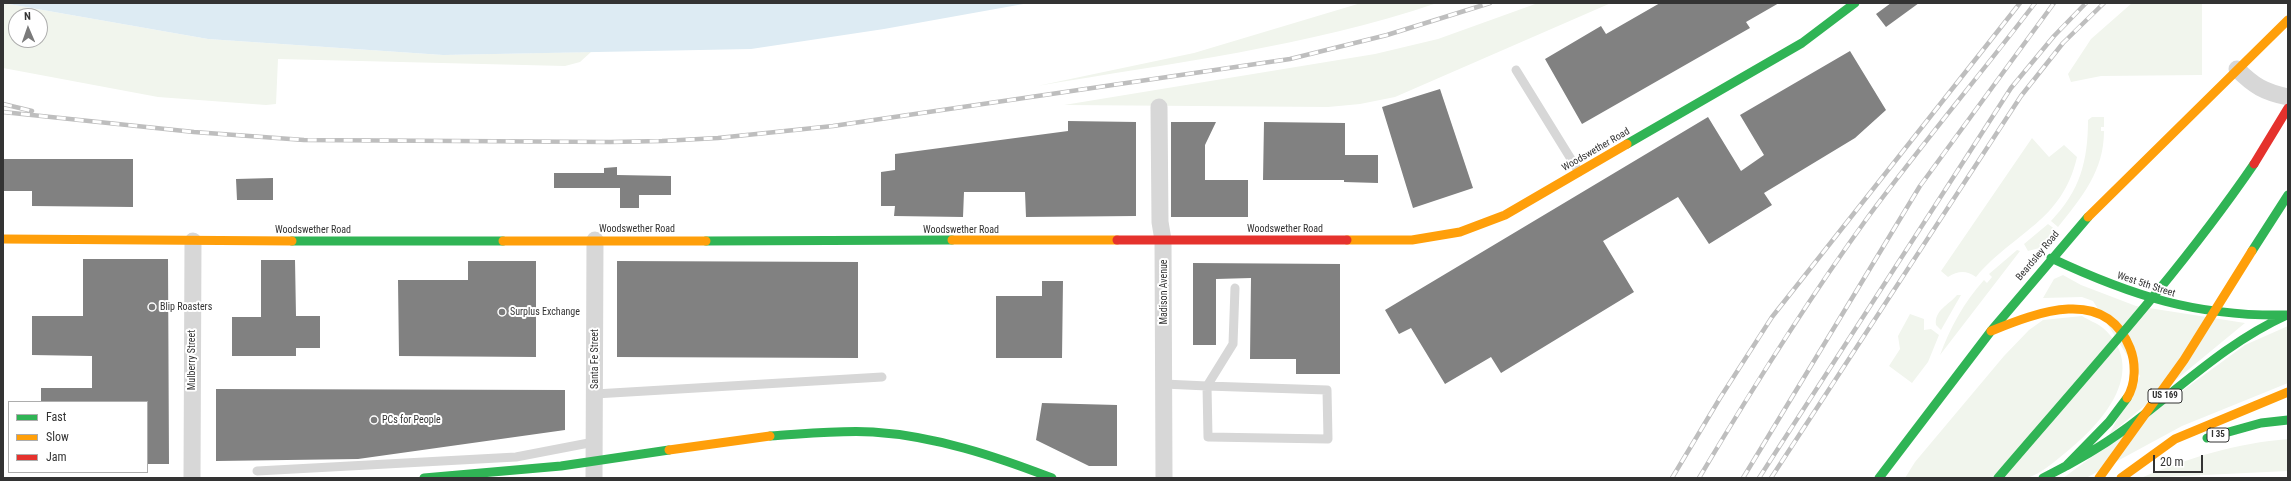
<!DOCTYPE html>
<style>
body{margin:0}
#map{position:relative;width:2291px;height:481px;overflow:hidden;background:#fff;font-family:"Roboto Condensed",sans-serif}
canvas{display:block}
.frame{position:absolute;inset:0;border:4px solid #333;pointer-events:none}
.legend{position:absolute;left:8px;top:401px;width:140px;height:72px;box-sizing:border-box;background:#fff;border:1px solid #adadad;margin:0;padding:5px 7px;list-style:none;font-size:12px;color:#333}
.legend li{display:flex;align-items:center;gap:8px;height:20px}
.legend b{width:20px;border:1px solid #adadad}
.north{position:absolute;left:8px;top:8px;width:40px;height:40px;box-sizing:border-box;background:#fff;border:1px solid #adadad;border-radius:50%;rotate:358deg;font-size:11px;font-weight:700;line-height:16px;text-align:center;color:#333}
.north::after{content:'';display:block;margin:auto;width:14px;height:18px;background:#7a7a7a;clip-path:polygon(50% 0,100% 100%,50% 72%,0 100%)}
.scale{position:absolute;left:2153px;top:455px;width:50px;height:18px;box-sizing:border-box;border:2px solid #333;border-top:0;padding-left:5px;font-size:12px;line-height:14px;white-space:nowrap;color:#333;-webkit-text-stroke:3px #fff;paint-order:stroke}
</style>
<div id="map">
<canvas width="2291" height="481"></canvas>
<div class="frame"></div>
<ul class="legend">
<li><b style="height:5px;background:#30b455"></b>Fast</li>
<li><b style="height:5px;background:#ff9f0a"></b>Slow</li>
<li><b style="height:5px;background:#e5322d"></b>Jam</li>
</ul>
<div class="north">N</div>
<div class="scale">20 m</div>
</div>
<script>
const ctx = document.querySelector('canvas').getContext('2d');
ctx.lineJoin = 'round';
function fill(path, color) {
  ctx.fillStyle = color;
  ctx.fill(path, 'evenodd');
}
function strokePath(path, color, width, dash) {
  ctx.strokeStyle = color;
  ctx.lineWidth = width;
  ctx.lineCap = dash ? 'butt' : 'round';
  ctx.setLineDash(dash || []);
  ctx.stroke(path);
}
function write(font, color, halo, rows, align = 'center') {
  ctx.font = font + ' "Roboto Condensed",sans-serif';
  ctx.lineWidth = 4;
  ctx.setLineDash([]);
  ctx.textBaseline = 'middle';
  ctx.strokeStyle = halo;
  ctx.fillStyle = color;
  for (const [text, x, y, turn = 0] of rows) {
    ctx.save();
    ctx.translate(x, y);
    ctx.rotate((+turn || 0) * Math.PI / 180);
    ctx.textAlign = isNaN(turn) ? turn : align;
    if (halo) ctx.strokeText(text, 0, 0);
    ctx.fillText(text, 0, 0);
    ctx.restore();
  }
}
const green = new Path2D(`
 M3,3L208,39L443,55L591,52L580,62L565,66L278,59L276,104L266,105L158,97L3,68ZM16,16H40V40H16Z
 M1361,3H1437C1308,47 1171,63 1037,86L1194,53Z
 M1538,3H1611L1395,97L1360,104L1328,107L1064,105L1375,54L1438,39Z
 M2132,3H2202V75L2101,76L2071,82L2068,74L2091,39Z
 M2092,117H2104V127H2101V131H2104C2104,171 2082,197 2058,227L2051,221C2080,191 2088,161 2088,120Z
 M2032,138L2049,157L2064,145L2077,157C2062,222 2015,231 1976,277C1966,270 1958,271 1948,277L1941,271Z
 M2048,224L2056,230L2043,247L2028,251L2024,244Z
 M2017,250L2020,251L1940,355C1950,328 1964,302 1984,280L1987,283L1992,277L1989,274Z
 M2063,275L2081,285L2136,306L2245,323L2109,435L2140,376L2093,301L2082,297L2043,298L2054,279Z
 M1957,295H1961L1941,330L1936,325C1934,310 1949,305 1957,295Z
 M1910,314L1924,319V330L1931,329L1939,335L1928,362L1912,383L1889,366L1900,349L1898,336Z
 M2082,316C2088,320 2097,323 2103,328C2149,369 2104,421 2070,449C2056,460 2043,473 2027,478C2017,480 2003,478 1993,478C1964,478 1935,478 1905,478L1915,462L2004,356L2029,330L2043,320Z
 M2288,326V383L2182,426L2086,478H2063L2245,345Z
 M2288,439V471L2141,478C2187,458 2238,443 2288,439Z`);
const water = new Path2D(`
 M3,3H1029L884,29L751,49L443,55L208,39Z`);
const building = new Path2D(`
 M1660,3H1779L1746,22L1750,28L1582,124L1545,59L1601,26L1606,34Z
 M1891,3H1919L1886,27L1876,14Z
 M1850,51L1886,110L1855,138L1764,193L1772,205L1709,244L1678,197L1603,241L1634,292L1501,373L1491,357L1445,384L1411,328L1399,334L1385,310L1708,117L1741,171L1764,155L1740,115Z
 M1440,89L1473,188L1413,208L1382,107Z
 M1068,121L1136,122V216L1026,217L1025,192H964L963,217L894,216L895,206H881V172L895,170V154L1068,131Z
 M1171,122H1216L1205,145V180H1248V217H1171Z
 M1264,122L1345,123V155H1378V183L1344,182V180H1263Z
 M3,159H133V207L32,206V191H3Z
 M617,167V175L671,176V195H639V208H620V188H554V173H604V168Z
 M273,178V200H237L236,179Z
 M83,259H168L169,464H147V402H41V388H92V356L32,355V316H83Z
 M261,260H295L296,316H320V348H296V356H232V317H261Z
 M468,261H536V357L399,356L398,280H468Z
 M617,261L858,262V358L617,357Z
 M1193,263L1340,264V374H1296V359H1250L1251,278L1216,279V345H1193Z
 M1042,281H1063L1062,358H996V296H1042Z
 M216,389L565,390V430L358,459L216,461Z
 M1042,403L1117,405V466H1089L1036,440Z`);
const lane = new Path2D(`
 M1516,70L1579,172
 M1164,384L1207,386L1208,437L1328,439L1327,390L1207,386L1233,344L1235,288
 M595,394L882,377
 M257,471L516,457L594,442`);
const street = new Path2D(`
 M2237,69C2254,86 2264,92 2288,97
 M1159,107L1160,222L1163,240L1164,478
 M192,478L193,241
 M594,478L595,240`);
const fast = new Path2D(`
 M1627,144L1802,43L1855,3
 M292,241H503
 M706,241L952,240
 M2051,258C2132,296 2197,317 2288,315
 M770,436C804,434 839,430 873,432C935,436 995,456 1052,478
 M2207,438L2261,423L2288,420
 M2066,466L2109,422L2127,398
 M1879,478L1991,331L2088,217
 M2043,478C2071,464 2098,449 2124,430C2178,390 2225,343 2287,315`);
const slow = new Path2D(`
 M2088,217L2288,20
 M3,239L292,241
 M952,240H1117
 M1347,240H1412L1460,232L1505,215L1627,144
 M503,241H706
 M1991,331C2036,313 2105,285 2130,348C2136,363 2136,384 2127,398
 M2121,478L2175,439L2288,392`);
const jam = new Path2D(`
 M1117,240H1347`);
const rail = new Path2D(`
 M3,104L32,111
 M3,112L194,132L304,140L610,142L662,141L718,138L833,126L1290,59L1387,35L1490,3
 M1672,478L1720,398L1772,317L2020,3
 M1699,478C1752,389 1807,301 1868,217C1922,144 1980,75 2035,3
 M1743,478L1920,186L2054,3
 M1759,478L2011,88L2054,36L2086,3
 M1771,478L2021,96L2063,43L2104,3`);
const fastBridge = new Path2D(`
 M2252,251L2288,195
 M424,478L561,466L669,450
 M1998,478C2086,375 2178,275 2254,164`);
const slowBridge = new Path2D(`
 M669,450L770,436
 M2099,478L2184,360L2252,251`);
const jamBridge = new Path2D(`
 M2254,164L2288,108`);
const markers = [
 [152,307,4,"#7a7a7a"],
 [502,312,4,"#7a7a7a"],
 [374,420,4,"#7a7a7a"]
];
const shields = [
 [2165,396,34],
 [2218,435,22]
];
const shieldNames = [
 ["US 169",2165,396],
 ["I 35",2218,435]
];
const streetNames = [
 ["Woodswether Road",1596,150,-30],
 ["Woodswether Road",637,229],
 ["Woodswether Road",1285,229],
 ["Woodswether Road",313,230],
 ["Woodswether Road",961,230],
 ["Beardsley Road",2038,256,-50],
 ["West 5th Street",2146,285,18],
 ["Madison Avenue",1164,292,-90],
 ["Santa Fe Street",595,359,-90],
 ["Mulberry Street",192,360,-90]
];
const poiNames = [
 ["Blip Roasters",160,307],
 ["Surplus Exchange",510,312],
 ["PCs for People",382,420]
];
fill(green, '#f1f5ed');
fill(water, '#ddebf3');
fill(building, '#818181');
strokePath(lane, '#d7d7d7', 9);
strokePath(street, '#d7d7d7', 17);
strokePath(fast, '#30b455', 9);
strokePath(slow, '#ff9f0a', 9);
strokePath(jam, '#e5322d', 9);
strokePath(rail, '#bebebe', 4.5);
strokePath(rail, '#fff', 3, [9]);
strokePath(fastBridge, '#30b455', 9);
strokePath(slowBridge, '#ff9f0a', 9);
strokePath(jamBridge, '#e5322d', 9);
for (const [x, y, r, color] of markers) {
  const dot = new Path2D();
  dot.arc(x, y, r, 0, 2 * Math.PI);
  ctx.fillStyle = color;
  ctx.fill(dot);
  strokePath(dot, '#fff', 1.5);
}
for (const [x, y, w] of shields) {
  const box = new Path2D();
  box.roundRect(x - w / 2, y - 7, w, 14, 3);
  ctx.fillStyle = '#fff';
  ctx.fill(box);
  strokePath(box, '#333', 1);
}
write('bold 9px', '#333', null, shieldNames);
write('10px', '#333', '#fff', streetNames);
write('10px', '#333', '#fff', poiNames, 'left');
</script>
